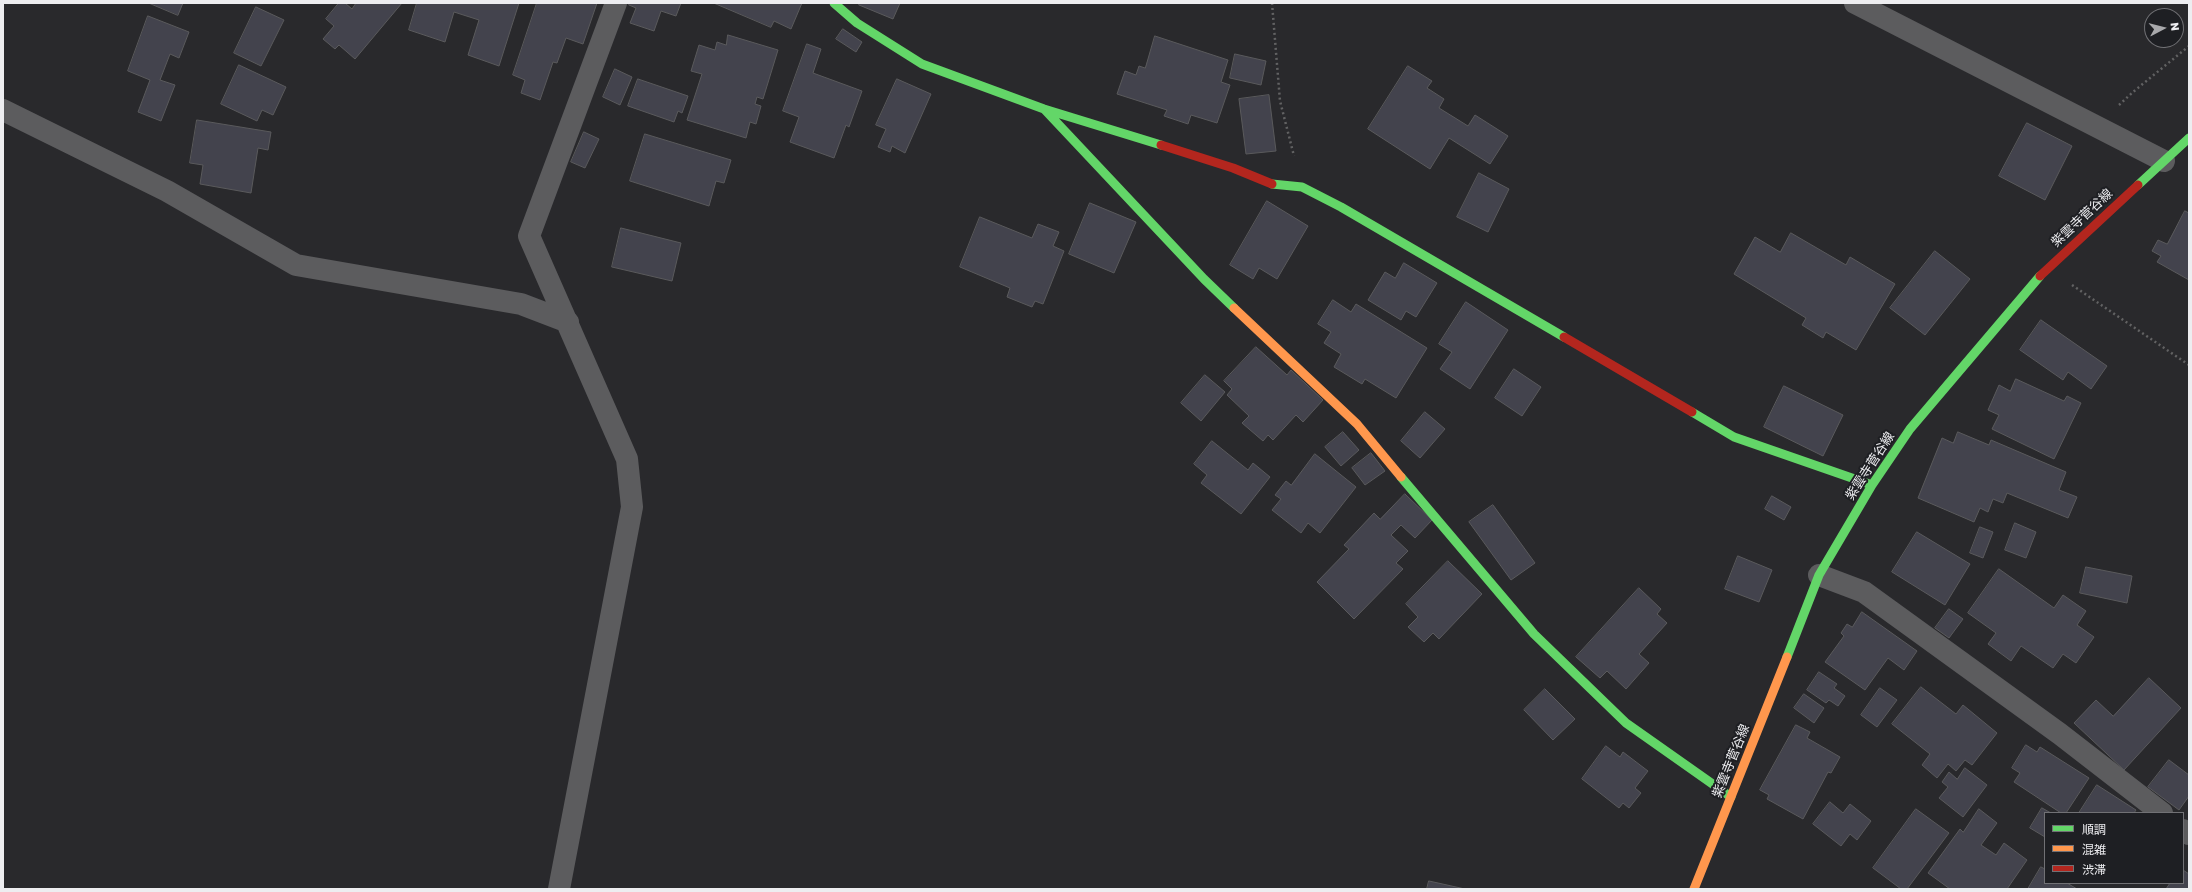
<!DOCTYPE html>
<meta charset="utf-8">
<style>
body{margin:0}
#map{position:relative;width:2192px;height:892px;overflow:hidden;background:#29292c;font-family:"Golos Text","Noto Sans JP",sans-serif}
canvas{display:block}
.frame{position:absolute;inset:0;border:4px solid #ededf0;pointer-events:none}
.legend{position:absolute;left:2044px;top:812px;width:140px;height:72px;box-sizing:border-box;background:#1e1f23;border:1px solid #717175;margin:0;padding:5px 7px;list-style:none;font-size:12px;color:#ededf0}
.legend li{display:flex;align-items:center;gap:8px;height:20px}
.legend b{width:20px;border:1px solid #717175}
.north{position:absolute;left:2144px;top:8px;width:40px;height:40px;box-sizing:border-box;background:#1e1f23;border:1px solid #717175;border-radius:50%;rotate:83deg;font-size:11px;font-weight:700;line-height:16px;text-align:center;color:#ededf0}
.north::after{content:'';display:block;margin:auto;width:14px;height:18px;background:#a8a8ab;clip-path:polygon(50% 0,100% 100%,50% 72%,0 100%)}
</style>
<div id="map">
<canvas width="2192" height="892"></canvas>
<div class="frame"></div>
<ul class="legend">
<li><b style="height:5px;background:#63d668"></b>順調</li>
<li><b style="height:5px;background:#ff974d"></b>混雑</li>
<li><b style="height:5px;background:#b3261e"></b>渋滞</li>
</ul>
<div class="north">N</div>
</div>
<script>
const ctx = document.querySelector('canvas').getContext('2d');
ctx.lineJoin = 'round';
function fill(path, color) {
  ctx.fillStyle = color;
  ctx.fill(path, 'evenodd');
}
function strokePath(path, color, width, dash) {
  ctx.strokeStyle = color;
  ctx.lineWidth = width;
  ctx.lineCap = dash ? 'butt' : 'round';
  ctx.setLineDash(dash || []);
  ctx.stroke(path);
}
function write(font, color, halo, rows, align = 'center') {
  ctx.font = font + ' "Golos Text","Noto Sans JP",sans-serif';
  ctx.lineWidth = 4;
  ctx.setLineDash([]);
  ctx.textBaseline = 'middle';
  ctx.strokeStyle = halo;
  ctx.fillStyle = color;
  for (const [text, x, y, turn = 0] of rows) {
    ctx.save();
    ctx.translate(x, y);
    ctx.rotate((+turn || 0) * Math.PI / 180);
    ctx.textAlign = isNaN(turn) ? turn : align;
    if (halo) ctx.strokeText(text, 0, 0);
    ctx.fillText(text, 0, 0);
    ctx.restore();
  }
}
const building = new Path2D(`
 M149,3H183L178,15Z
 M339,3H345L352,9L356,3H402L355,59L339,45L335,49L323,39L334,26L326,19Z
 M417,3H519L499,66L468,55L479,20L454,12L445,42L409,30Z
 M537,3H597L583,44L566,38L557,63L553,62L540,100L521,93L525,80L513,75Z
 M630,3H681L676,16L661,11L654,31L630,23L636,8L629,5Z
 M714,3H802L791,29L774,21L771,27Z
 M860,3H900L893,19L859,5Z
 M256,7L284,20L261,66L234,53Z
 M148,16L189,32L179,58L170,54L160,80L175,85L161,121L138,112L150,80L128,71Z
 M843,29L862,42L856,52L836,39Z
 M728,35L778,50L763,99L757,97L755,104L761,106L756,124L750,122L746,138L687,120L702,74L691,71L699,45L715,50L717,42L726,45Z
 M1155,36L1228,60L1221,82L1230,85L1217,123L1191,115L1188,124L1164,116L1167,110L1117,94L1125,71L1136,75L1139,66L1145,68Z
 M807,44L821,49L813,73L862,91L849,127L846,125L834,158L790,142L799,117L783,111Z
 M1235,54L1266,61L1261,85L1230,78Z
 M239,65L286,87L273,115L262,110L257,121L221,104Z
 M1408,66L1432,81L1427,88L1444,99L1439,108L1468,126L1475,115L1508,136L1490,164L1449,138L1430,169L1368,129Z
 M615,69L632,77L620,105L603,97Z
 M638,79L688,96L682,113L678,111L674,122L628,106Z
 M897,79L931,94L905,153L892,146L890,152L878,147L886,129L876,125Z
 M1269,95L1276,151L1246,154L1239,99Z
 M197,120L271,132L268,150L258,148L251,193L200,184L203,165L190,163Z
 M2027,123L2072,146L2045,200L1999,176Z
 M584,132L599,139L585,168L571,162Z
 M645,134L731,160L724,183L716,181L709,206L630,181Z
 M1479,173L1509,189L1488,232L1457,217Z
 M1267,201L1308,226L1277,279L1259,268L1253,279L1230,265Z
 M1090,203L1136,222L1114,273L1069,254Z
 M2185,211L2189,213V280L2157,262L2161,256L2152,251L2158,240L2167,244Z
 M980,217L1032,238L1038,224L1059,232L1053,246L1064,251L1043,304L1035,301L1032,307L1007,297L1010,288L960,267Z
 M621,228L681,243L672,281L612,267Z
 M1791,233L1846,265L1850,257L1895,284L1856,350L1826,332L1823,338L1802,325L1806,318L1734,274L1755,237L1780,252Z
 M1935,251L1970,279L1925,335L1890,308Z
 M1404,263L1437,283L1416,317L1406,311L1401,320L1368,300L1385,272L1395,278Z
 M1333,300L1351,312L1356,304L1427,348L1396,398L1365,379L1362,384L1334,367L1341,354L1324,343L1331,332L1318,324Z
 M1466,302L1508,330L1470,389L1440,369L1452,352L1439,344Z
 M2041,320L2107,366L2091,389L2068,372L2063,380L2020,350Z
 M1256,347L1287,375L1291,370L1323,400L1303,422L1296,415L1273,440L1268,435L1263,441L1242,423L1249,416L1227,395L1232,389L1224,381Z
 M1514,369L1541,387L1522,416L1495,398Z
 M1205,375L1225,392L1201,421L1181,403Z
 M2016,379L2064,401L2067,396L2081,403L2054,459L1992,429L1999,415L1988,410L1999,385L2010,391Z
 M1784,386L1843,415L1823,456L1764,427Z
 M1425,412L1445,429L1420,458L1401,441Z
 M1343,432L1359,450L1341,466L1325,447Z
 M1958,432L1989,445L1991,440L2066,472L2059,490L2077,497L2068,518L2007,493L2003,503L1993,499L1988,512L1980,508L1974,522L1918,498L1942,438L1953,443Z
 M1212,441L1248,470L1253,463L1270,477L1241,514L1201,483L1207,475L1194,464Z
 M1371,453L1385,471L1365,485L1352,468Z
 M1315,454L1356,487L1320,533L1308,523L1301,533L1272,510L1281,499L1275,495L1286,481L1291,485Z
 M1405,494L1432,520L1415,538L1401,525L1391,535L1408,551L1396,563L1403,569L1354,619L1317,582L1349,549L1344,545L1374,513L1380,519Z
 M1772,496L1791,507L1784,520L1765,509Z
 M1493,505L1535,563L1511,580L1469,522Z
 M2015,523L2036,532L2026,558L2005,550Z
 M1980,527L1993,532L1983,558L1970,553Z
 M1917,532L1970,564L1945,605L1892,572Z
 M1738,556L1772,570L1759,602L1725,589Z
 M1448,561L1482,594L1439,639L1433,633L1424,642L1408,627L1418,617L1406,604Z
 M2086,567L2132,576L2127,603L2080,593Z
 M1999,569L2054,608L2063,595L2086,611L2077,625L2094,637L2076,663L2063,654L2053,668L2021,646L2011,661L1988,644L1996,633L1968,613Z
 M1639,588L1661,609L1657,614L1667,623L1639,654L1649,663L1626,689L1607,671L1600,678L1576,657Z
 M1949,609L1963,619L1949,638L1935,628Z
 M1862,612L1917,651L1904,670L1888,658L1865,690L1825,662L1844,636L1841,633L1847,624L1852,627Z
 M1819,672L1837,684L1834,688L1845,696L1838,706L1829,700L1826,703L1807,690Z
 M2149,678L2181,708L2124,770L2074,723L2096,700L2113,716Z
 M1921,687L1956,714L1963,705L1997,733L1972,765L1965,760L1956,771L1948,764L1937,778L1922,765L1930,754L1892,724Z
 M1880,688L1897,700L1877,727L1861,715Z
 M1545,689L1575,719L1553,740L1524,710Z
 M1804,694L1824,708L1814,723L1794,708Z
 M1796,725L1810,732L1807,738L1840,757L1831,773L1828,772L1803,819L1767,799L1769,795L1760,790Z
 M2026,745L2037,752L2040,747L2089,778L2066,813H2061L2014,782L2020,773L2012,768Z
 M1606,746L1620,757L1623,752L1648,771L1635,788L1641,793L1629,808L1623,803L1619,808L1582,779Z
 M2169,760L2189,775V796L2179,810L2148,787Z
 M1965,768L1987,785L1963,817L1939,798L1948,787L1942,782L1949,772L1957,779Z
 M2097,785L2136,810L2134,813H2079Z
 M1830,802L1843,813L1850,804L1871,821L1857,840L1850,834L1841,846L1813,824Z
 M2042,808L2051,813H2045V837L2030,828Z
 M1916,809L1949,833L1907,889H1901L1873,868Z
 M1979,809L1997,823L1981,845L1996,855L2004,843L2027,860L2007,889H1950L1928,873L1960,829L1963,832Z
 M2041,867L2045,869V883H2067L2077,889H2028Z
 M2183,870L2189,874V889H2166L2170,883H2183Z
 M1429,881L1465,889H1427Z`);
const path = new Path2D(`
 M1272,3L1280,101L1294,156
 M2119,105L2133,92L2189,46
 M2072,285L2189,365`);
const street = new Path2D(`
 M1855,3L2164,161
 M3,110L167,191L296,265L521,304L568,322
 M1819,575L1864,592L2060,734L2162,813
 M2183,830L2189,834
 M559,889L632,507L627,459L529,236L616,3`);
const fast = new Path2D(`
 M834,3L857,23L922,64L1044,109L1161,145
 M1045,110L1204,279L1234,308
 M1272,184L1302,187L1341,207L1564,337
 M2138,185L2189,138
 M1692,412L1734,437L1872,485
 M1401,477L1534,634L1626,723L1731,797
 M1787,657L1819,575L1872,485L1910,429L2040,276`);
const slow = new Path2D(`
 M1234,308L1357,424L1401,477
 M1694,889L1787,657`);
const jam = new Path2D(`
 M1161,145L1233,168L1272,184
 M2040,276L2138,185
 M1564,337L1692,412`);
const streetNames = [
 ["紫雲寺菅谷線",2082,218,-43],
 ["紫雲寺菅谷線",1870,466,-57],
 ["紫雲寺菅谷線",1731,761,-68]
];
fill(building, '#43434d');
strokePath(building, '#5a5a5c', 1);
strokePath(path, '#626263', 2.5, [2, 3]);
strokePath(street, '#5c5c5e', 22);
strokePath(fast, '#63d668', 9);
strokePath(slow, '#ff974d', 9);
strokePath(jam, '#b3261e', 9);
write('13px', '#ededf0', '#1e1f23', streetNames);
</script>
